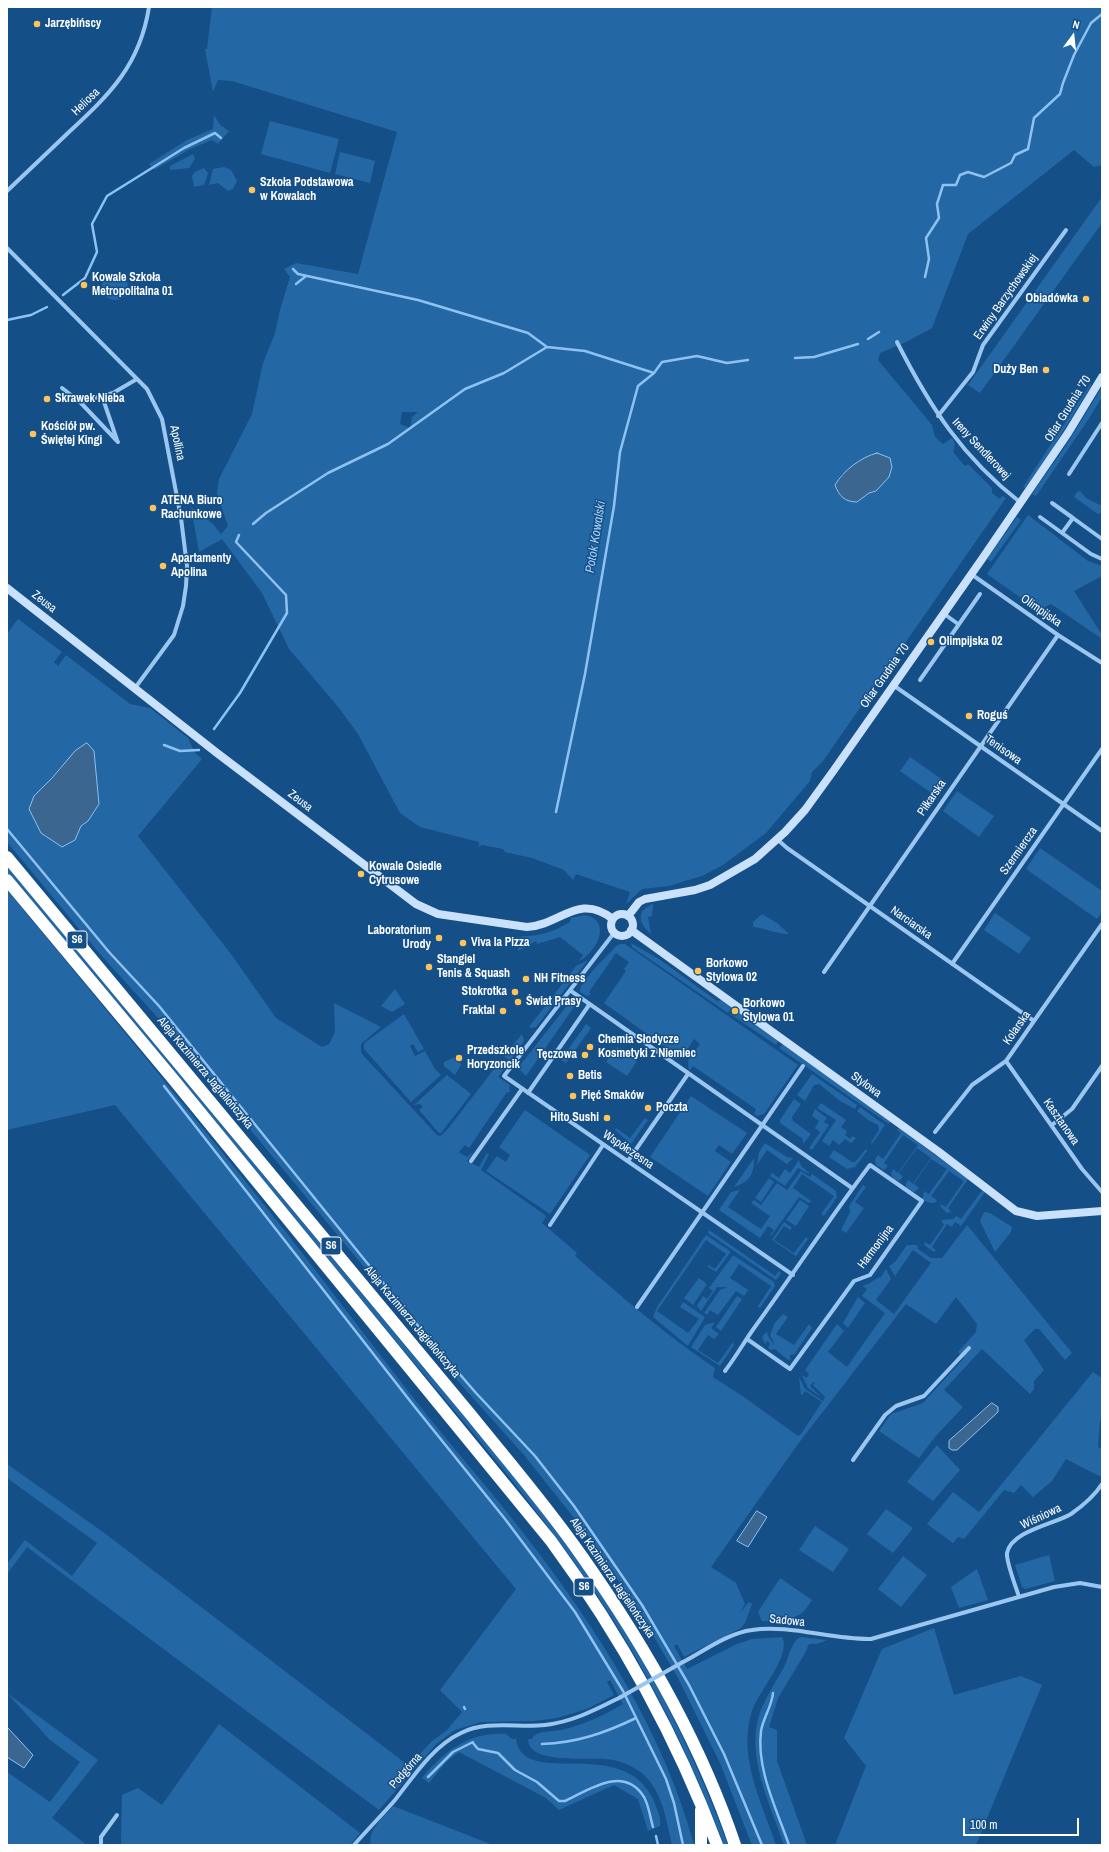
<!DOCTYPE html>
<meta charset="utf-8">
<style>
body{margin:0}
#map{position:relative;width:1109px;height:1852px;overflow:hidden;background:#154f88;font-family:"Archivo Narrow",sans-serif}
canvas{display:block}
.frame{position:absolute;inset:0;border:8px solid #fff;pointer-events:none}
.north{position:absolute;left:1053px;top:16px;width:40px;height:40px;-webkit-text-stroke:3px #154f88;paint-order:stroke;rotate:15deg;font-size:11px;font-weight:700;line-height:16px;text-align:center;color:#fff}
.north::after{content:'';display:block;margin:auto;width:14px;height:18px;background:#fff;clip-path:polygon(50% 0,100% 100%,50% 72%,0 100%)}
.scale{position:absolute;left:963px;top:1818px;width:116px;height:18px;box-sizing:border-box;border:2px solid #fff;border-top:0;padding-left:5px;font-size:12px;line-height:14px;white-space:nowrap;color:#fff;-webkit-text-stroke:3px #154f88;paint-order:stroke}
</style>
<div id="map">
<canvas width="1109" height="1852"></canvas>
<div class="frame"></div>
<div class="north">N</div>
<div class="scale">100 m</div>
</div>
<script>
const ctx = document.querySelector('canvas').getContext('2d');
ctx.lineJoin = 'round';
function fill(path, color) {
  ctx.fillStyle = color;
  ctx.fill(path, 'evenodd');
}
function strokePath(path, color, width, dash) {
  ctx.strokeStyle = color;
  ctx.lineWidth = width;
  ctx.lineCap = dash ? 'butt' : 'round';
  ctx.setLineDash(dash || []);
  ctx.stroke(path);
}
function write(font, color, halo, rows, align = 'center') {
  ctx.font = font + ' "Archivo Narrow",sans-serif';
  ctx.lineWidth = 3;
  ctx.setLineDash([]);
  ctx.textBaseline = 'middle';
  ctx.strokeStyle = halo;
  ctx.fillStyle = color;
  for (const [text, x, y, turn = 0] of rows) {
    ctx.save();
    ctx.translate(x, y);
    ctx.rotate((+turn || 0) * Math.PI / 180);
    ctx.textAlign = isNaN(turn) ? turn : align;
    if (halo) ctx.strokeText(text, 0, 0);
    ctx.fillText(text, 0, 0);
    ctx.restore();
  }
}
const green = new Path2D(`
 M212,7H1102V165L1094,167L1074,150L968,234L932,328L906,342L880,353L878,360L932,425L935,437L943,444L952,438L955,444L953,452L965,466L968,464L992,488V493L1000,499L1002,496L1006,498L823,761L812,772L810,781L766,833L723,865L702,876L685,881L669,886L642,889L626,904L630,892L576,874L573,880L564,870L532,858L505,852L503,849L482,845L479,847V842L420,827L400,813L358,734L339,708L289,649L262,593L222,539L199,552L191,507L213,524L221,534L228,526L217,494L219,479L252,414L263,363L275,333L280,310L290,277L284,269L296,263L358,274L397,132L232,81L218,80L213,92L205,49H207ZM402,412H418L412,417L410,428L400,424ZM853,467L876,491L869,493L857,502C845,502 839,496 835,485L841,475Z
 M214,115L220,125L229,131L218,144L212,140L190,149L154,170L149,164L187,140L213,129Z
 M270,121L339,139L330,173L261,154Z
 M340,152L375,161L370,183L335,174Z
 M193,154L195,159L189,168L170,170V166Z
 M224,167L231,170L237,181L233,189L228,191L218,183L209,185L213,169Z
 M204,168L208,173L204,185L194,187L192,176L195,172Z
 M1102,197V223L980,393L968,385Z
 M102 287a13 13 0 1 1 26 0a13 13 0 1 1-26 0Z
 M1091,383V386L1051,451L1025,488L1023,487Z
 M1102,387V397L1090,417L1036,496L1032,494L1067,444Z
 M1080,491L1086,498L1102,506V513L1098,514L1074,497L1076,493Z
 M1028,515L1088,561L1102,566V576L1074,591L1102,635V639L1051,604L1045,607L1041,612L987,574Z
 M1017,517L1021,520L991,562L987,559Z
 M18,619L62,652L54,662L58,666L66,655L130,704L150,708L188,738L195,753L202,759L138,836L231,954L276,1018L322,1047L329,1044L335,1032L334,1003L381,1027L361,1044V1053L437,1135L440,1136L447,1130L501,1060L507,1065L498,1077L510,1085L509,1087L510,1092H507L469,1148L465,1145L459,1152L467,1157L474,1151L467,1161L479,1167L487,1153L489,1154L481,1170L545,1215L546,1217L542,1223L577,1253L575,1256C620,1295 665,1335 715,1368L713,1377L744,1397L798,1436L801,1434L822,1402L805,1391L802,1395H801L799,1377L805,1389L823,1401L825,1397L813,1385L815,1383L813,1382L810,1386L822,1398L808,1388L802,1375L807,1378L809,1374L805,1370L837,1324L844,1331L828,1352L847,1367L885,1313L862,1296L867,1289L863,1286L864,1285C872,1284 874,1278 881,1277L886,1269L891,1279L876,1300L894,1314L931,1263L913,1250L895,1276L889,1266L895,1262L907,1245H917L918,1249L931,1258H942L967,1225L1072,1353L1065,1360L1039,1329H1035L1024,1340L1044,1370L1034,1381V1389L1030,1394L982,1349L944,1390L963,1407L935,1437L919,1458L879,1431L891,1414L923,1403L964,1358L958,1352L976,1332L977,1324L956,1297L936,1324L906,1304L798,1444L711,1567L736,1583L745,1604L740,1613L749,1602L752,1604L745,1623L741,1628L684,1657L677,1644L674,1646L687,1669L737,1644L752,1639L782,1637C792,1655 758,1692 752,1711C737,1756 762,1803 776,1845H752L720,1763L678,1678L637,1608L586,1533L524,1455L464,1388L158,1018L100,954L7,842V634ZM87,743L94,751L99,804L88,821L81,825L75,840L34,796C52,779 67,757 87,743Z
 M910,757L947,783L937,797L900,771Z
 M957,791L994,816L979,837L943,811Z
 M1040,848L1102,891V912L1097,919L1026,869Z
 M7,866C127,1011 248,1156 368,1301C453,1404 545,1506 618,1619C663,1691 699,1766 728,1845H724C691,1757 649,1673 597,1595C529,1494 447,1403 369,1309C249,1163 128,1018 7,873Z
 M7,890C101,1003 194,1116 285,1231C329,1287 371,1344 415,1400C452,1447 492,1492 528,1539C598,1630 664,1733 694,1845H672C666,1820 663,1793 644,1775C633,1765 619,1760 605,1759C588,1757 528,1765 528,1739H532C536,1730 552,1732 561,1730C583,1725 603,1716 623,1704L631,1719L610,1680L607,1682L614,1695L587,1709L557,1718L534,1721L481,1722L455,1730L436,1744L379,1810L27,1547L7,1574V1564L25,1540L72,1576L97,1543L7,1478V1464L103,1532L409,1766L431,1742L447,1730L462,1712L440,1690L516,1589L115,1105L7,1130Z
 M653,904L652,916L648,917L651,934C639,924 635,911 653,904Z
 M995,913L1031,938L1019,954L984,930Z
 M762,914L777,923L789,934C775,934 766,928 753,927V922Z
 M585,915C614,921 595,954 579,961L583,955L560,937L537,944L536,941L518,951L520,938L516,937C540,935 548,935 570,922L571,918Z
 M631,943L659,959L717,1001L723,1000L732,1007L728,1013L632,947Z
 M620,944H625L798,1065L764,1114L757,1116L754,1114L756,1109L693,1066L689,1071L688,1061L700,1044L694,1039C688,1047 682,1065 669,1057L672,1052L604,1003L626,971L624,969L629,962L616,953L589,992L591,994L587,996L580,992C579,981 608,956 616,946Z
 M588,960L536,1027L532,1028L529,1027L576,966Z
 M395,989L405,1004L392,1012L381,1006Z
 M572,1002L576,1004L526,1076L518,1068L569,1003Z
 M732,1011L737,1015L739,1012L779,1040L776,1045L730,1014Z
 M404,1014L424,1049L418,1052L413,1044L410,1046L415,1056L425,1051L435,1069L441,1075L411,1102L364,1049V1044L367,1041Z
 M586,1024L591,1028L566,1063L561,1060Z
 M522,1034L524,1041L510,1061L504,1056Z
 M783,1044L890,1122L889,1124L779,1048Z
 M617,1047L637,1061L627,1076L606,1062Z
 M455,1057L459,1058L461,1065L455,1075L444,1066V1062Z
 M812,1074L857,1105L855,1109L840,1101L819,1084L814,1085L805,1101L797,1095Z
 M447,1075L471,1094L441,1133H439L419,1110L423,1107L420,1104L414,1105Z
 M691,1096L747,1133L732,1154L719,1145L715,1151L731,1162L708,1196L650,1157Z
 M794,1099L801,1104L792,1117L793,1121L811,1134L803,1144V1139L780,1123V1120Z
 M821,1103L846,1120L841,1127L847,1131L845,1135L850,1139L852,1136L856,1138L851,1143L845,1139L839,1145L833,1140L829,1146L822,1141L836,1120L817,1108Z
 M860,1107L885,1125L872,1144L871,1142L879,1130L878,1125L868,1120L857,1111Z
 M815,1109L827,1118L824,1122L829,1125L812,1150L809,1148L820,1132L815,1128L819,1121L812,1116Z
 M525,1110L590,1155L550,1214L486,1171L497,1156L506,1162L510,1155L499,1147Z
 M645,1118L648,1120L631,1144L615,1130L616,1128L630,1138Z
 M896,1129H900L968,1179L966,1182L981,1192L983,1190L985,1192L961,1226L955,1222L952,1227L947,1224L932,1247L936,1250L934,1252L924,1245L925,1242L930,1245L944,1225L941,1220L953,1219L956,1216L961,1219L981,1192L966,1182L948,1208L951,1212L947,1213L940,1206L941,1204L946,1207L964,1181L949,1171L931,1196L937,1200L935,1203H931L922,1200L924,1191L929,1194L947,1169L931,1159L914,1184L919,1188L916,1191L913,1192L906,1187V1184L908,1180L913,1184L931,1158L917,1148L899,1173L903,1177L899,1181L894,1179L891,1174L893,1169L898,1173L918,1145L903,1135L884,1163L888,1166L884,1170L876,1165L875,1159L878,1155L883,1159L901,1133Z
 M765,1143L787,1157L793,1158L787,1164L767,1150L757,1165L759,1152Z
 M866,1149L867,1151L855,1167L847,1169L829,1157L834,1150L852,1162H855Z
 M754,1158C754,1174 750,1182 734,1187Z
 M799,1160L801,1166L809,1173V1174L798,1168L785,1186L770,1176L772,1173L779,1178L785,1169L790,1173Z
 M801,1171L810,1177L812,1174L836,1191L837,1197L824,1216L821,1214L834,1196L802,1174L793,1188L811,1201L809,1203L799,1197L771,1236L770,1235L774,1230L768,1226L760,1238L719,1210L731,1192L740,1190L728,1207L761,1229L770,1216L751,1203L754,1200L761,1205L777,1183L787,1190Z
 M769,1178L774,1182L761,1202L755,1198Z
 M863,1185L866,1187L855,1202L864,1208L846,1233L841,1230L850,1212L849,1206Z
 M800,1200L809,1206L796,1226L786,1220Z
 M984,1212L990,1213L1012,1227L1011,1232L995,1252L980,1221Z
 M784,1222L792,1228L790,1230L784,1226L774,1240L794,1253L806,1237L808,1239L796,1256L772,1240Z
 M709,1230L775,1276L779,1271L781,1273L776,1280L708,1233Z
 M706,1235L730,1251V1253L716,1272L707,1266L708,1265L715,1269L726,1254L706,1240L657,1311L688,1333L699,1319L680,1307L683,1302L705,1317L688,1346L653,1317L657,1307Z
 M733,1255L774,1282L775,1286L760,1308L758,1306L771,1286L739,1264L730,1278L748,1290L744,1296L736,1291L718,1315L710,1310L707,1315L704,1313L720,1290L728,1287H717L701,1311L697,1306L703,1296L707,1299L713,1291L709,1288Z
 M699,1278L707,1284L693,1305L684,1298Z
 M737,1296L742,1299L721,1331L716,1327Z
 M858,1297L865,1303L848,1328L843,1323Z
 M783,1314L788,1317L776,1334L794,1345L809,1324L812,1328L794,1355L793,1354L789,1356L791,1359L788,1360L775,1349L771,1350L768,1348L770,1343L767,1341L765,1344L762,1337L767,1331L768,1336L774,1345L773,1340L770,1336L774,1324Z
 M715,1322L711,1328L719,1334L714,1339L708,1335L698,1350L718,1363L733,1342L734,1345L720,1366L691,1347L705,1325Z
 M1093,1372L1102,1378V1420L1100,1421L1098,1447L1102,1449L1101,1477L1066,1459L1052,1481L1033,1497L1021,1485L1014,1493L1004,1490L964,1539L958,1537L953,1543L927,1524L953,1492L979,1512Z
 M937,1445L960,1470L933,1501L907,1482Z
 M886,1509L913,1528L893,1553L867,1534Z
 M815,1526L849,1549L833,1572L799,1550Z
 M1049,1555L1055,1581L1025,1589L1022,1587L1015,1565Z
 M903,1556L927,1575L901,1607L878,1589Z
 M977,1569L988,1600L959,1608L951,1587Z
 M780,1578L812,1600C809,1604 806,1610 802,1613C793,1620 773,1622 762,1621L758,1612Z
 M934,1628L954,1695L1021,1676L1042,1685L976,1845H835L866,1766L844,1738L882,1649Z
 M800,1637L827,1640L817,1644H809L804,1655L778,1698L769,1727L777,1730V1761L807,1845H784C770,1804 745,1756 760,1712C766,1697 775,1683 783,1669C789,1659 790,1643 800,1637Z
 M7,1693L98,1760L52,1818L87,1845H7V1772L50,1802L80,1762L50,1740Z
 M219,1724L360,1833L350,1845H121L122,1795L138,1788L162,1805Z
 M506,1734L512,1739H516C523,1790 622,1734 653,1799C656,1807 662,1818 660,1826L648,1831L638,1799L614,1785L559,1810L546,1798L459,1752L446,1762L429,1783L422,1778C445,1751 468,1732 506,1734Z
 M393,1806L493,1845H371C367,1830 384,1817 393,1806Z`);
const water = new Path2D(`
 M877,453L890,458L892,467L889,477L876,491L869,493L857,502C845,502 839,496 835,485C843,471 861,457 877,453Z
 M87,743L94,751L99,804L88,821L81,826L75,840L62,847L41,833L29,809L34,796L52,778L75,751Z
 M992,1403L998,1407V1412L957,1450H952L949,1448V1441Z
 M757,1511L767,1517L748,1547L737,1541Z
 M7,1727L33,1755L24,1768L7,1757Z`);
const stream = new Path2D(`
 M293,269L298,274L418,300L528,333L547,347L585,351L654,373
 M925,277L929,259L926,238L939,218L937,204L943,185H956L960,175L968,172L984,177L1011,163L1015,155L1028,149L1034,118L1060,94L1063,83L1074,55L1091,23L1102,14
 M296,284L306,276
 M63,295L85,278L97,252L92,224L107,196L184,148L215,133L221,138
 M7,320L31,315L47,307
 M868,339L879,332
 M795,358L814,357L858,344
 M253,524L266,513L328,473L388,444L465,389L504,373L547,347
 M214,729L240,693L287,613L286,595L236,542L239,535
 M164,745L180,751L199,750
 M556,812L585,674L614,506L620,452L638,386L654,373L662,362L697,356L727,363L748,360
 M7,829L109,952L159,1006L419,1327L476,1393L535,1456L574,1506L642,1605L689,1685L724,1754L762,1845
 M164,1086L414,1406L505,1519L575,1612L623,1691L666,1779L674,1803L683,1845
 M773,1693C772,1706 763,1718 761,1731C756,1769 777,1810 789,1845
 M464,1707L465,1709
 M473,1743L478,1749L498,1753L515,1770L537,1782L559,1801H565C590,1789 624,1765 644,1797C649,1806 650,1817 653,1827
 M542,1744C576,1743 605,1733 636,1718
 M428,1777L453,1752L473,1742
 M656,1836L658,1845`);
const street = new Path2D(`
 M7,191C28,171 48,152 69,132C110,94 140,65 149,7
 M7,248L147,389L162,419L181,518L187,566L186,586L183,606L174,635L135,688
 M897,342C930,407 962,457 1021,503
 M62,388L80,402L113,393L137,379
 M102,396L117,440
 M80,402L118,442
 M938,416L973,372L983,345L1066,230
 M1069,474L1102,423
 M1052,503L1073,518
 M1040,517L1091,554L1102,559
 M1062,533L1073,518L1102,539
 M971,574L1058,635L1102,663
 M943,613L958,624
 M920,680L980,594
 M893,685L1102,831
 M778,840L787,848L1034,1021
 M614,933L504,1076L793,1275
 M952,964L1102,749
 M824,972L1058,635
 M571,991L852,1188
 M1006,1061L1082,1169L1102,1192
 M528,1093L589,1005
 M1052,1125L1072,1109L1102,1066
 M935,1132L972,1085L1006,1061L1102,924
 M471,1161L522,1089
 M628,1161L688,1074
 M550,1225L603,1145
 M637,1307L803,1066
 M725,1371C735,1358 743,1344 752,1331C792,1276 829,1219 870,1165L922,1201L870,1275L854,1281L790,1369L747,1339
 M853,1460L885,1415L896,1406L924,1396L969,1348
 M1019,1597C1016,1587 1006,1562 1007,1553C1011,1531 1055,1524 1071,1514C1081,1507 1095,1495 1102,1484
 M683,1662C704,1651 728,1633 752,1630C788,1624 833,1640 871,1639L1054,1587L1080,1583L1102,1587
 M101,1845V1837L117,1815
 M354,1845C367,1830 382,1815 395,1800C413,1777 433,1746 461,1733C486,1720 518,1728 545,1725C572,1722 595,1710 619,1698`);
const secondary = new Path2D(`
 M7,588L217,753L416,904L438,914L527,927C561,925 578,892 613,919
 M611 925a11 11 0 1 1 22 0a11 11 0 1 1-22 0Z
 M628,916L639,902L645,899L695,890L710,885L755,859L785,832L805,810L834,770L982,559L1068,433L1102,377
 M631,930L939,1152L1016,1211L1037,1216L1102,1211`);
const highway = new Path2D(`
 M7,857L471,1415C508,1461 547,1506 581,1555C644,1644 700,1741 735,1845
 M7,880L173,1079L551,1541C620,1635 676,1735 717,1845
 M701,1845V1810`);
const streetBridge = new Path2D(`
 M619,1698L683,1662`);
const markers = [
 [37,24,4,"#ffc459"],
 [252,190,4,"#ffc459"],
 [84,285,4,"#ffc459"],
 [1086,299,4,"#ffc459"],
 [1046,370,4,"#ffc459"],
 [47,399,4,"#ffc459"],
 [33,434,4,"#ffc459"],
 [153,508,4,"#ffc459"],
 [163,566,4,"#ffc459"],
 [931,642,4,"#ffc459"],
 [969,716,4,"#ffc459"],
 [361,874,4,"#ffc459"],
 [439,938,4,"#ffc459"],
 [463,943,4,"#ffc459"],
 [429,967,4,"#ffc459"],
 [698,971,4,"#ffc459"],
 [526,979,4,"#ffc459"],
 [515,992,4,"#ffc459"],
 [518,1002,4,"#ffc459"],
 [503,1011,4,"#ffc459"],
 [735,1011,4,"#ffc459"],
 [590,1047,4,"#ffc459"],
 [585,1055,4,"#ffc459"],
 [459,1058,4,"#ffc459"],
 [570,1076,4,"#ffc459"],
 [573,1096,4,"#ffc459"],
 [648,1108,4,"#ffc459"],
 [607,1118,4,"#ffc459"]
];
const shields = [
 [77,940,20],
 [331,1246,20],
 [584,1587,20]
];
const shieldNames = [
 ["S6",77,940],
 ["S6",331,1246],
 ["S6",584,1587]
];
const poiNames = [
 ["Jarzębińscy",45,24],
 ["Szkoła Podstawowa",260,183],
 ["w Kowalach",260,197],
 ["Kowale Szkoła",92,278],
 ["Metropolitalna 01",92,292],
 ["Obiadówka",1078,299,"right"],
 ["Duży Ben",1038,370,"right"],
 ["Skrawek Nieba",55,399],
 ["Kościół pw.",41,427],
 ["Świętej Kingi",41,441],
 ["ATENA Biuro",161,501],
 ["Rachunkowe",161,515],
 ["Apartamenty",171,559],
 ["Apolina",171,573],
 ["Olimpijska 02",939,642],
 ["Roguś",977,716],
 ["Kowale Osiedle",369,867],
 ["Cytrusowe",369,881],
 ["Laboratorium",431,931,"right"],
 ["Urody",431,945,"right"],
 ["Viva la Pizza",471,943],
 ["Stangiel",437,960],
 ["Tenis & Squash",437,974],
 ["Borkowo",706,964],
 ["Stylowa 02",706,978],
 ["NH Fitness",534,979],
 ["Stokrotka",507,992,"right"],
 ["Świat Prasy",526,1002],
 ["Borkowo",743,1004],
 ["Stylowa 01",743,1018],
 ["Fraktal",495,1011,"right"],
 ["Chemia Słodycze",598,1040],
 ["Kosmetyki z Niemiec",598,1054],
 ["Przedszkole",467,1051],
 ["Horyzoncik",467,1065],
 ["Tęczowa",577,1055,"right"],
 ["Betis",578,1076],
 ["Pięć Smaków",581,1096],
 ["Poczta",656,1108],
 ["Hito Sushi",599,1118,"right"]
];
const streetNames = [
 ["Heliosa",86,102,-44],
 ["Erwiny Barzychowskiej",1006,297,-55],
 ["Ofiar Grudnia '70",1068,409,-58],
 ["Apollina",177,443,78],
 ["Ireny Sendlerowej",981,449,47],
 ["Zeusa",44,602,38],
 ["Olimpijska",1041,611,35],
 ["Ofiar Grudnia '70",885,676,-55],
 ["Tenisowa",1003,750,35],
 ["Piłkarska",932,798,-56],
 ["Zeusa",300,801,37],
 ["Szermiercza",1019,851,-55],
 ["Narciarska",911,923,35],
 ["Kolarska",1017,1028,-55],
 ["Aleja Kazimierza Jagiellończyka",205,1073,50],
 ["Stylowa",866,1085,36],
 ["Kasztanowa",1061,1122,55],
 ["Współczesna",628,1150,34],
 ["Harmonijna",876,1247,-53],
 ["Aleja Kazimierza Jagiellończyka",412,1322,50],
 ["Wiśniowa",1041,1517,-25],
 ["Aleja Kazimierza Jagiellończyka",612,1578,56],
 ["Sadowa",787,1621,6],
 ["Podgórna",406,1771,-49]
];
const waterNames = [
 ["Potok Kowalski",596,537,-81]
];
fill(green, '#2467a5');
fill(water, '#3b6690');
strokePath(water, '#8dc2f2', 1);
strokePath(stream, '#8dc2f2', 2.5);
strokePath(street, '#9bc6ef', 4);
strokePath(secondary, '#c9e1fa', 8);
strokePath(highway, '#fff', 12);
strokePath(streetBridge, '#9bc6ef', 4);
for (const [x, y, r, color] of markers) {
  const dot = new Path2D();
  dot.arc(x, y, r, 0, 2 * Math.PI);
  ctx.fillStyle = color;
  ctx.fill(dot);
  strokePath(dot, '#154f88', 1.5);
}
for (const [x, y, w] of shields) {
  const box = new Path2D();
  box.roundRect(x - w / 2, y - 9, w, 18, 3);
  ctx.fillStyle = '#154f88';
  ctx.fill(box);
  strokePath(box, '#fff', 1);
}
write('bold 11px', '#fff', null, shieldNames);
write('bold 12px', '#fff', '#154f88', poiNames, 'left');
write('12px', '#fff', '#154f88', streetNames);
write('italic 13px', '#a7d0f6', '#154f88', waterNames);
</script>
